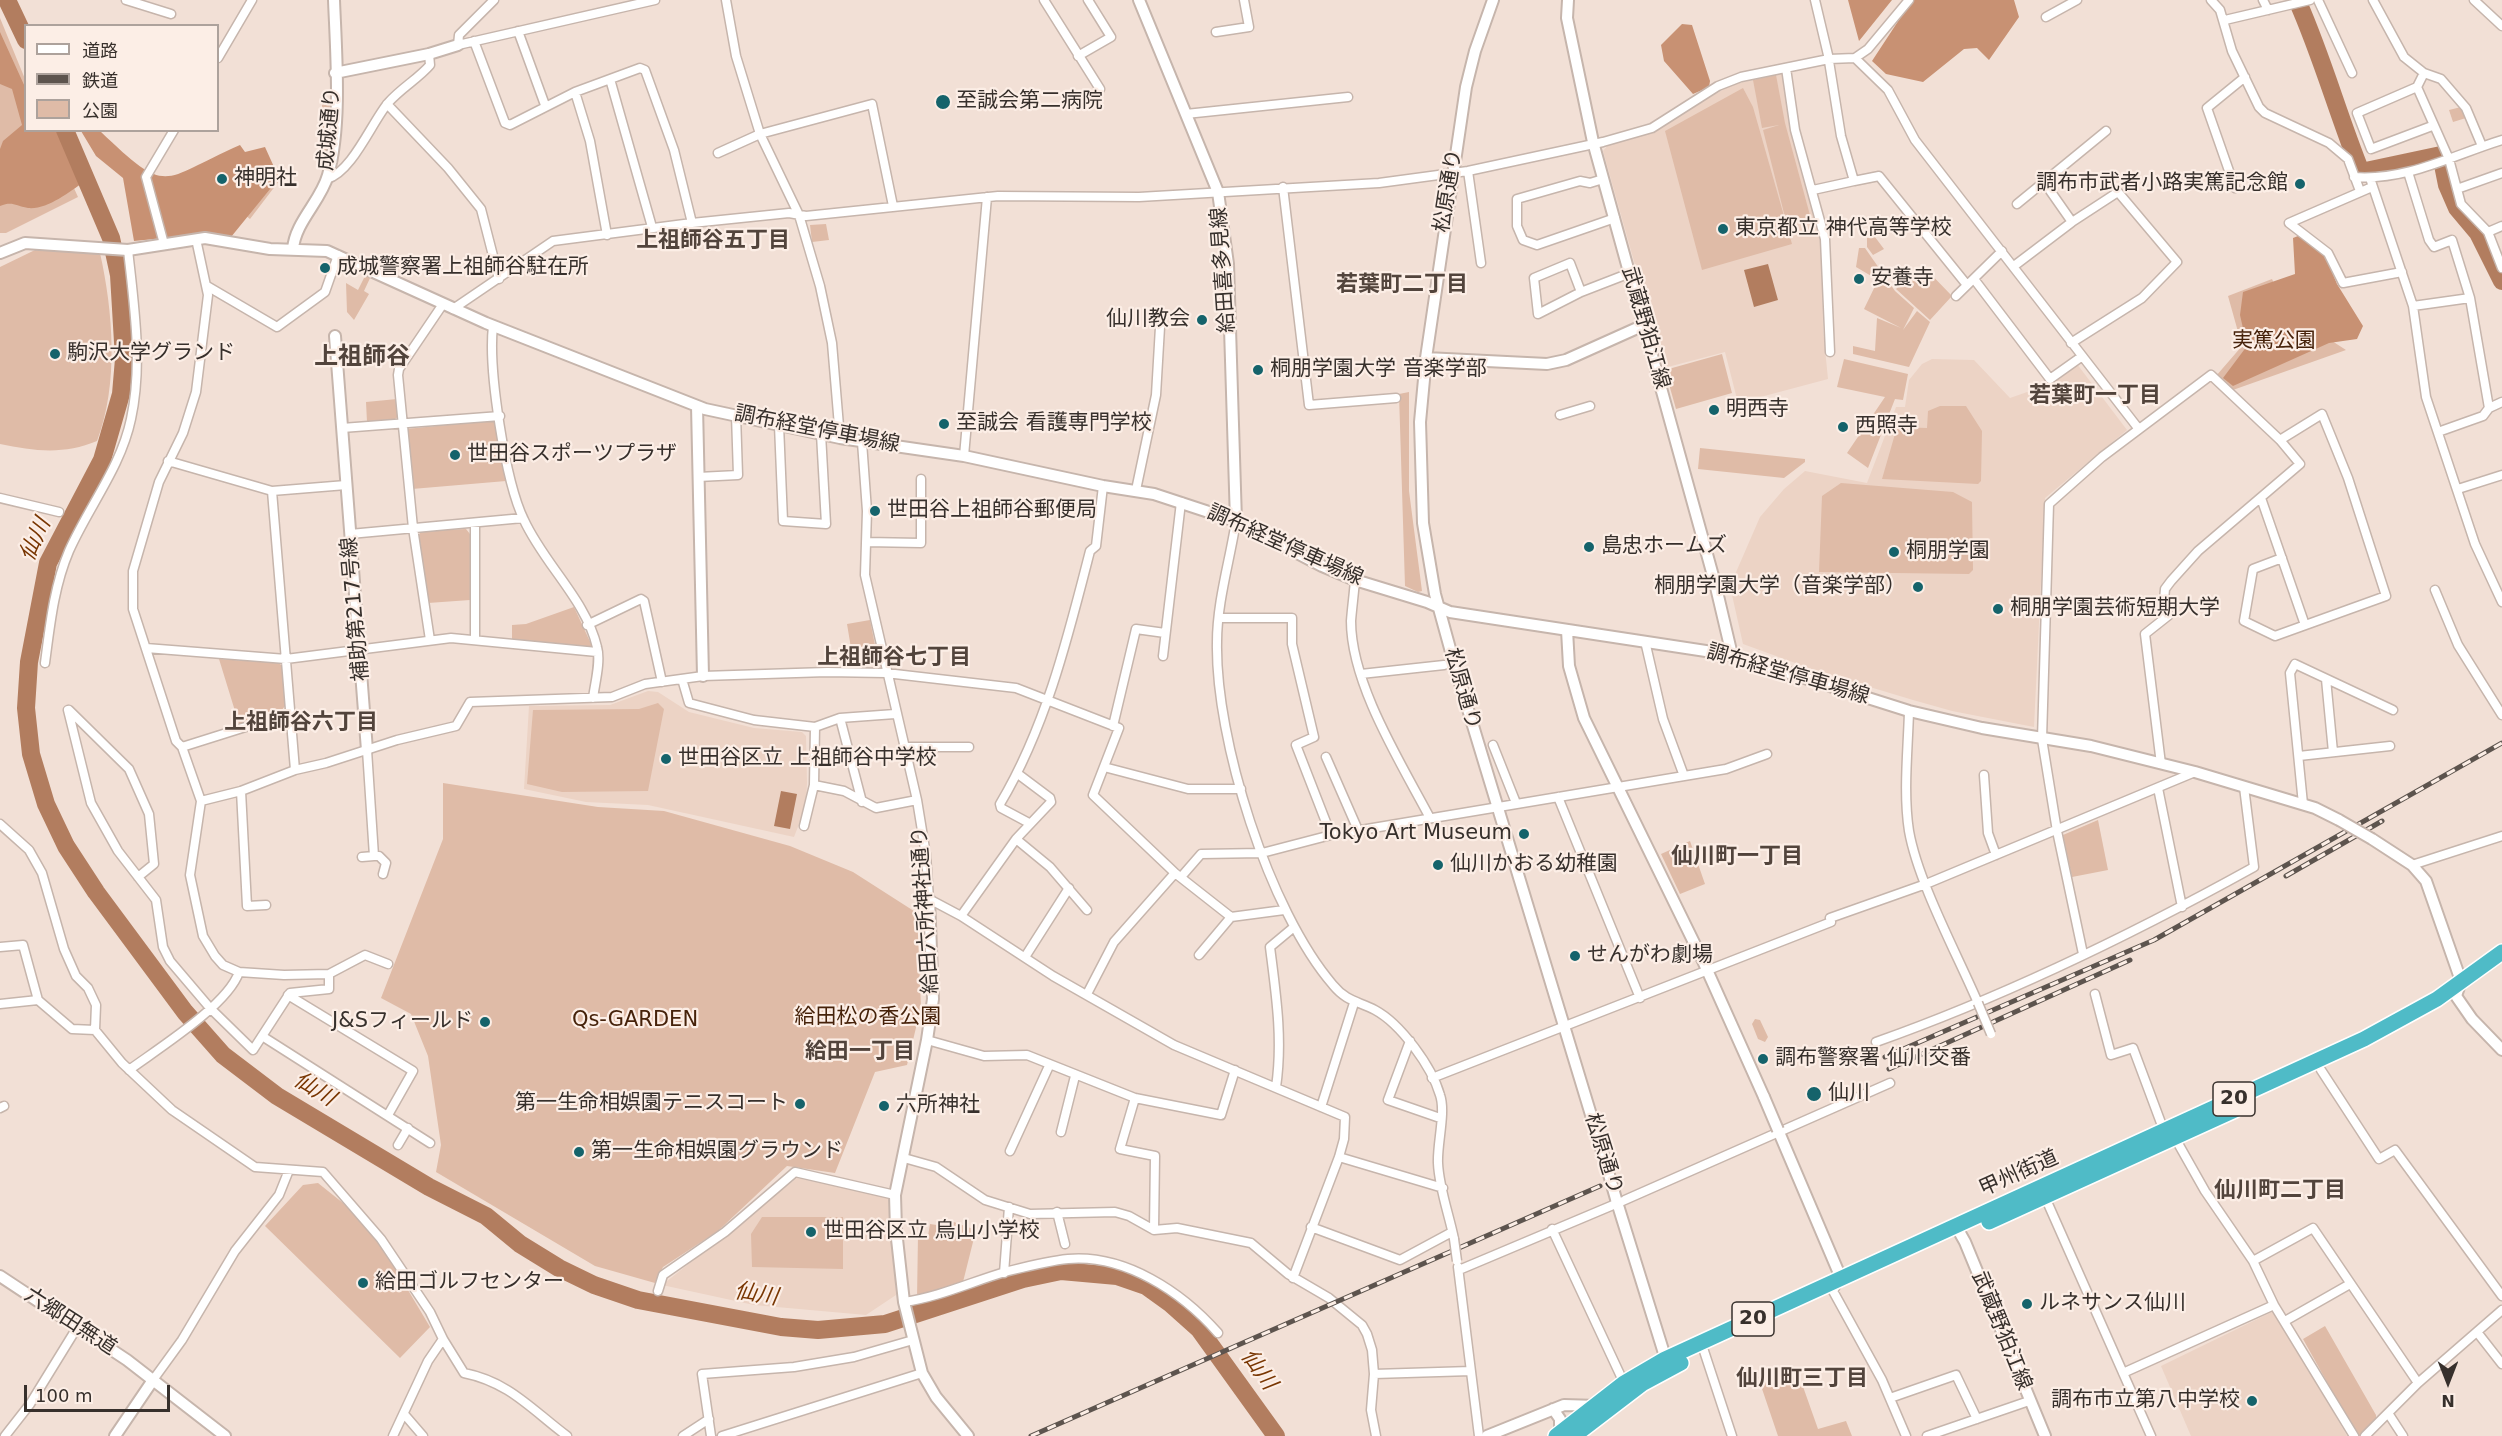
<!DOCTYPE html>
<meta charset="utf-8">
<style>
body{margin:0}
#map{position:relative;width:2502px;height:1436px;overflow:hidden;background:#f2e0d6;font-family:"DejaVu Sans","Noto Sans JP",sans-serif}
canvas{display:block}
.legend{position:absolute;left:24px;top:24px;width:195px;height:108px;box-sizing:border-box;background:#fceee6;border:2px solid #ada29c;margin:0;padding:8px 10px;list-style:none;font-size:18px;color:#37302c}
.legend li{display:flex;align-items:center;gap:12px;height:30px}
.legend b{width:30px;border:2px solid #ada29c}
.north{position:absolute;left:2418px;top:1352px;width:60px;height:60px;-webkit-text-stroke:4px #fceee6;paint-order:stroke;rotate:180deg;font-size:16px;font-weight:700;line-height:24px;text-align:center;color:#37302c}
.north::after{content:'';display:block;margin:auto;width:21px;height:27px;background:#37302c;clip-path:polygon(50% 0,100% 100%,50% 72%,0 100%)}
.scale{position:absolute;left:24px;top:1385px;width:146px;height:27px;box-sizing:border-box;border:3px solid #37302c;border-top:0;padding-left:8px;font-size:18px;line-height:21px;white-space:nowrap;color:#37302c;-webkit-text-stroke:4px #fceee6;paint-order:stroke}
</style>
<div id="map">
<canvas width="2502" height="1436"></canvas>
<ul class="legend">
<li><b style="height:8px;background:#fff"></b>道路</li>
<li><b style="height:8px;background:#5d544e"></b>鉄道</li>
<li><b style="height:16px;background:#dfbba7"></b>公園</li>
</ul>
<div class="north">N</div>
<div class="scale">100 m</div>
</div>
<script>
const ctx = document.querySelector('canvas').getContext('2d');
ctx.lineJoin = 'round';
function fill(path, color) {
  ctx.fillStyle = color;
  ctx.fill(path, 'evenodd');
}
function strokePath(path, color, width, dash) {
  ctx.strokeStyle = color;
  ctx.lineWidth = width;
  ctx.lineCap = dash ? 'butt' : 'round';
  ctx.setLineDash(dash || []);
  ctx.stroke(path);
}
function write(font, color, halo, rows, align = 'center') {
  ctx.font = font + ' "DejaVu Sans","Noto Sans JP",sans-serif';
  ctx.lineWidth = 4.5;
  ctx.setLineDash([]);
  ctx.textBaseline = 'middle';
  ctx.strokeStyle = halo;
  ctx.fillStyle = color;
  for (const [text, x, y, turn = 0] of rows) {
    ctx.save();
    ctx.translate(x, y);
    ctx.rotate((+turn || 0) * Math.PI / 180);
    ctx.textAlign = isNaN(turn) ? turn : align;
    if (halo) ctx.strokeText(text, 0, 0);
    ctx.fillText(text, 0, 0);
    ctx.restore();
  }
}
const built = new Path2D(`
 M1783,73L1822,238L1823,329L1828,379L1738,403L1725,352L1664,368L1603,151L1608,145L1654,130L1731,85Z
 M1932,359L1974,360L2010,398L2050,384L2077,364L2127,430L2045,498L2034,727L1952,711L1913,700L1820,672L1743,644L1730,586L1760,517L1784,489L1805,471L1867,483L1896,407H1905L1909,380L1922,364Z
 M648,691L658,692L689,712L754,728L802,732L806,736L807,783L806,806L794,837L648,805L586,802L524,789L529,706L610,705Z
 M797,1178L892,1197L896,1295L866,1315L754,1305L662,1285Z
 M2276,1310L2347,1436H2191L2161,1366Z`);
const green = new Path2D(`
 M0,18L25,79L26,130L48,131L78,197L6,233H0Z
 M1776,75L1785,123L1811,219L1787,225L1763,130L1779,125L1762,128L1753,80Z
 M1743,88L1753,107L1792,244L1702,270L1665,131Z
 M330,101L328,152H323L322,105Z
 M2461,107L2466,118L2453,122L2449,110Z
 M262,176L279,181L250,219L236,208Z
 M826,224L829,240L812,242L810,225Z
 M1875,237L1884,249L1873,255L1867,247V238Z
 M1859,248H1865L1895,291L1914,308L1903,330L1917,311L1930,322L1909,367L1853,354V346L1875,351L1877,318L1901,328L1864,309L1878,280L1856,267Z
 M35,250L100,253C113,311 119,384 97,441C64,455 34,451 0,444V267Z
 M1923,266L1952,296L1930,320L1896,289Z
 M366,274L371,276L364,291L369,294L354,320L347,312L346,283L358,290Z
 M2272,279L2287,312L2346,350L2230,391L2216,376L2242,346L2228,296Z
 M1722,354L1732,393L1676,409L1665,370Z
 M1844,359L1908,374L1903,400L1895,399L1868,468L1847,453L1885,397L1837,387Z
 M1409,392V491L1422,591L1418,592L1405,586L1399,394Z
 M397,399L398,417L395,419L367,422L366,402Z
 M1940,406H1966L1982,431L1981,481L1978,484L1882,479L1897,427L1927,428L1928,411Z
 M496,420L506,481L412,489L406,429Z
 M1700,448L1805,459V462L1784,478L1698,469Z
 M1841,483L1953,492L1972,502L1973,570L1969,574L1819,572L1822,496Z
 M466,529L470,534V600L428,603L419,535L421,531Z
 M574,607L593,648L512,639V625L526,624Z
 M870,620L875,645L869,646L871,662L868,666H854L847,624Z
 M219,659L279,663L282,666L285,706L281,711L239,724Z
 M658,703L664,709L648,791L562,792L527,784L533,710L639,709Z
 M443,783L598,807L664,811L790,846L853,872L917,913L921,1007L907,1065L875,1072L835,1173L787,1166L718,1231L663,1267L655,1283L595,1266L436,1172L441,1145L428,1056L411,1014L381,998L443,839Z
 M2098,820L2108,870L2072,877L2063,835Z
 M1690,841L1705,884L1680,894L1661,854Z
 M1755,1019L1760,1020L1768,1037L1765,1042L1758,1039L1752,1024Z
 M318,1183L343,1203L377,1238L430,1327L400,1358L265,1226L303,1185Z
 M762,1217H843V1269L752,1267L751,1234Z
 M951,1221L976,1230L962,1286L917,1299L918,1235L928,1236L930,1224L950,1227Z
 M2325,1326L2376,1415V1420L2361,1436H2357L2303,1339Z
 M1778,1369L1801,1381L1818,1429L1846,1421L1852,1436H1778L1758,1377Z`);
const forest = new Path2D(`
 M1848,0H1892L1859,41Z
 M1912,0H2014L2019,17L1989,60L1977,48L1964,49L1923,82L1886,74L1872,61Z
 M1682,24L1692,25L1710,81L1709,87L1693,94L1664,61L1661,45Z
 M0,32L25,87L26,130L57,131L84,182C69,192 47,210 28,208C15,206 13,201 0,206V149L3,141L22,125L12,89L0,84Z
 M81,131H100C170,198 160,180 240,145L245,152L265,147L279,178L231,237L204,234L134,241L123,178L96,156Z
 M2298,236L2325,255L2337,284L2363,326L2357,339L2329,343L2233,386L2223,378L2247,346L2240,315L2243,292L2295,274L2293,238Z`);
const water = new Path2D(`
 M1768,264L1778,300L1754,307L1744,270Z
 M781,791L797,794L790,829L774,826Z`);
const river = new Path2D(`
 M7,0L26,40
 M2297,0C2322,56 2338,115 2361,172L2441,155L2447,185L2457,208L2478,233L2502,281
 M65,130L111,238L119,275L124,359L121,394L102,460L48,563L29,662L26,708L31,754L46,804L66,846L96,892L185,1012L223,1055L277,1096L429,1187L486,1216L520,1244L559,1268L594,1285L638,1300L781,1327L818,1330L885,1324L1023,1279L1061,1271L1117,1276L1146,1286L1171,1304L1199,1329L1276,1436`);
const street = new Path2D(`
 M126,0L171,14
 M494,0L459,35L458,45L655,0
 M726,0L736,56L760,134L799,215L820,286L832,343L840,438
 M1044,0L1100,89
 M2211,0L2220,10L2232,51L2259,107L2265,113L2329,143L2348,159L2360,191
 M2263,0L2268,10
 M2318,0L2352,73
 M2373,0L2404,57L2424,73L2441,79L2466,108L2482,146
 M2474,0L2502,26
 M2046,17L2077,0
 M2225,20L2310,0
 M518,31L545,105
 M1216,32L1249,27L1244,0
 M474,41L505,123L510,125L575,92L640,68L645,70L674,150L692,223
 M1078,56L1111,37L1088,0
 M218,58L252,0
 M1855,58L1888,90L1915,140L2138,428
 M1786,68L1795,130L1825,239L1830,352
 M2424,73L2417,87L2357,113L2371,149L2432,126
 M610,79L652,227
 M2417,87L2449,159L2461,204L2488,232L2502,268
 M575,92L590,141L607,235
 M387,104L448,168L481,209L499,279
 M1186,114L1348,97
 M718,153L760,134L872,104L893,206
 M1468,171L1481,263
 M2408,172L2429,240L2434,247L2452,240L2470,298L2489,408
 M2354,177C2407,181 2453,155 2502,140
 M2370,178L2413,306L2426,397L2475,544L2502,602
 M327,179C352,172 372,122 388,103C401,88 418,79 430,65L429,54
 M1603,179L1590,183L1580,181L1517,199V226L1523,240L1537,245L1615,218
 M1854,181L1879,176L1967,285
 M2044,182L2072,222
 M1283,187L1309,405L1396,398
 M2372,187L2289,223L2328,253L2343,283L2402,272
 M2235,188L2207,108L2245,77
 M2457,189L2502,173
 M1813,190L1854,181L1841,136L1828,55L1815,0
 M2017,204L2106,131
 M2488,232L2502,226
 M196,239L208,295L196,392L183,433L159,482L133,571V609L176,741L182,747L201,801L190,875L203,936L215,956L223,965L239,972L284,975L329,974L365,955L388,964
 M164,244L146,177L174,130
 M2014,266L2072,222L2118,192L2177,262L2142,298L2071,343
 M1974,279L2050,379L2081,357
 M207,286L277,327L325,292L338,255
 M1581,292L1570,263L1534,278L1538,314L1581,292L1630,273
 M1956,296L2002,251
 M2413,306L2470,298
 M453,309L553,241L692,223L789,213L806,216L998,196L1139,197L1379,183L1468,171L1603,142L1652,128L1718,86L1741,77L1829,59L1855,58L1868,49L1909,0
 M493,326C488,369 505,481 524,520C544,564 586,600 597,647C601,661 595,683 593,698
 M1560,415L1590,406
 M779,425L783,521L826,524L821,434
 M342,428L500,416
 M2438,432L2483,416L2489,408L2502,402
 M2280,440L2322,414L2348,478L2386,596L2275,636L2244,621L2253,569L2282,558
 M862,442L867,511L865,575L917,800L926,855L929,899L961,916L1053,976L1174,1045L1345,1117L1344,1139L1339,1157L1293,1278
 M964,456L987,197
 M168,461L272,491L346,485
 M698,477L738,475L736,415
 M2458,489L2502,475
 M1136,490L1156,395L1160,327
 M272,491L295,770
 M0,498L59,512
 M2261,498L2305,625
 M1236,521C1230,560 1217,602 1217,642C1215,739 1269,911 1333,985C1347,1002 1358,1001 1375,1010C1401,1024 1432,1067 1440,1095C1446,1112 1437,1144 1438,1163C1439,1188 1449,1214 1454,1239
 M475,523V639
 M350,534L523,518
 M866,542L921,543V479
 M1355,580C1354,593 1352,608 1351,621C1351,684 1401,763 1430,818
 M2435,590L2458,645L2502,715
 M1220,618H1292V644L1314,737L1296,745L1331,835
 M587,625L641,599L644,601L662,682
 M430,640L413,528L398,375L399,369L443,304
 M1645,641L1663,719L1684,776
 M146,648L286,659L451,638L597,652
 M1163,656L1181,502
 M45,663C50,625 54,586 69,551C89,506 121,467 131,419C143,364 134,305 128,250
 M1361,674L1444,665
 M682,679L689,703L754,720L815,727L840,718L895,714
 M2326,679L2333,752
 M68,710L91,803L118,851L156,900L163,947L170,961L210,1008L253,1050L290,993L329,989V974
 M69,710L129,769L149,814L154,864L138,877
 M1909,711C1908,750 1903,792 1909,831C1918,882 1957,954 1978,1003
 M840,718L862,802
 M1113,726L1136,629L1165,633
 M1493,745L1516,803
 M182,747L290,713
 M903,747H969
 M367,750L374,856H379L386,863L383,874
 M2299,756L2390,746
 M1326,757L1358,830
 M1104,767L1188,789H1241
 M1984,775L1988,833L1996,855
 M814,785L844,791L876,808L917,800
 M2158,788L2182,907
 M241,791L247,906L266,905
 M1558,797L1640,998
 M201,801L241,791L295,770L326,763L397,740L456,726L470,702L612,697L645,684L703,676L827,672L886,673L1016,688L1119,728L1093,795L1175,873L1231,917
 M2303,804L2290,673L2295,664L2393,710
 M1029,823L1001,808L1000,804C1046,727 1068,637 1090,551L1096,546L1103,486
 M0,824L29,850L42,873L64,949L76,976L88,988L96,1005L95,1030L122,1063L172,1110L255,1167L323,1172L381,1239L430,1312L443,1339L464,1373C509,1382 531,1409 567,1436
 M804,826L814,785L815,727
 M1016,839L1050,867L1087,910
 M362,857L374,856
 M2412,865L2502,836
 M1181,877L1201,854L1262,853L1331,835L1726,769L1767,754
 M961,916L1016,839L1051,802L1050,798L1018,774
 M1830,918L1926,884L2195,772
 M0,947L23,945L38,1000L72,1029L95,1030
 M2083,954L2057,831L2042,739L2049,504L2102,457L2211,375L2280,440L2300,464L2198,551L2171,581L2165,589L2164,600L2169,615L2145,634L2161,764
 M1199,955L1231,917L1284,910
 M1025,957L1069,888
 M1087,994L1114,942L1175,873
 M2095,994L2111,1055L2133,1048L2164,1131
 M288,995L413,1071L388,1115
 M0,1004L38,1000
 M262,1036L430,1143
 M927,1040L984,1056L1027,1055L1135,1098L1221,1115L1235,1070
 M1410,1041L1388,1100L1440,1118
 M1876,1042C2006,996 2133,934 2254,867L2244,787
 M129,1070C159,1048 228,1005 239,972
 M2321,1070L2379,1159L2395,1150L2502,1296
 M1432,1078L1831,922
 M1276,1087C1283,1040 1276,994 1270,947L1294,927
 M1135,1098L1120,1149L1155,1156L1154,1230
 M1321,1107L1354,1003
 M0,1108L4,1106
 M1061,1132L1075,1076
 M2175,1138L2205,1191L2253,1261L2274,1305L2354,1436
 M398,1145L408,1128
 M1010,1151L1049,1066
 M1339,1157L1443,1188
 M904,1158L936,1167L985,1200L1030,1214L1115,1212L1129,1216L1154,1230L1177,1228L1251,1243L1288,1274L1329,1298L1362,1325L1367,1334L1372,1350L1374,1374L1371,1410L1376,1436
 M2045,1197L2151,1436
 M1057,1212L1065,1244
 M1311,1227L1400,1260L1452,1232
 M1552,1229L1624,1383
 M2253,1261L2313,1228L2418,1383
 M1458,1267L1479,1436
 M1459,1270L1618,1203L1890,1083
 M1004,1273L1009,1207
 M1839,1281L1833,1291L1882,1380L1906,1436
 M658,1291L663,1275L725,1232L795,1172L895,1195
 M904,1302C939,1297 971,1282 1005,1272C1025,1267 1047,1261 1068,1259C1125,1254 1182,1292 1218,1333
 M2285,1321L2350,1284
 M2477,1332L2502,1364
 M1704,1351L1732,1436
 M2123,1373L2274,1305
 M1374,1374L1471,1371
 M153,1380L182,1340L235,1251L279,1195L289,1170
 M1890,1398L1956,1375L1977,1419
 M2388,1413L2403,1436
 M404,1414L423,1436
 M5,1436L30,1404L78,1326
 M393,1436L428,1361L443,1339
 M683,1436L709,1419
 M711,1436L702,1374L794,1367L854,1357L913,1340
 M722,1436L922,1373
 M1927,1436L2029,1401
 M2365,1436L2418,1383L2502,1310`);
const secondary = new Path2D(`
 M1139,0L1218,192L1228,264L1236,521
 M1493,0L1475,51L1466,87L1426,358L1420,422L1423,523L1435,594L1454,663L1608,1171
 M1568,0L1567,18L1593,142L1715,583L1732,655
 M335,73L429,54L458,45
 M293,249C295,222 321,201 328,175C342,125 336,52 334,0
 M0,253L25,243L128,250L205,238L270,249L327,251L486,323L705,409L840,438L964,456L1103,486L1154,494L1236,521L1322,566L1355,580L1427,602L1450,612L1732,655L1909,711L1982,728L2091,746L2195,772L2315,808L2339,820
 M335,336L367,750
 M1426,358L1547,364L1566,360L1644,325
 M697,406L703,676
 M1567,630L1569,666L1584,718L1703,961L1764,1097
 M2372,839L2412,865L2426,881L2461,981L2456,996L2472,1019L2502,1050
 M929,899L933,999L927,1040L895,1195L896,1230L904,1302L922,1373L936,1397L968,1436
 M1778,1130L1841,1278
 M1616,1199L1667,1363
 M1956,1226L1965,1242L2045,1436
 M0,1276L127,1360L225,1436
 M1553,1409L1560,1419V1433
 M115,1436L153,1380
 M1487,1436L1564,1405L1598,1406`);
const highway = new Path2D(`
 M1989,1222L2235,1110
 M1556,1436L1624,1383L1665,1359L2364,1039L2437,999L2502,952
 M1574,1436L1642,1384L1681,1363`);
const rail = new Path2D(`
 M2286,876L2382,821
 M1885,1057L2154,940L2502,743
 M1889,1069L2130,960
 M1031,1436L1600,1186`);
const streetBridge = new Path2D(`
 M1978,1003L1991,1034
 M1454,1239L1457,1261`);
const secondaryBridge = new Path2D(`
 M2339,820L2372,839
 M1764,1097L1778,1130
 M1608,1171L1616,1199`);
const markers = [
 [943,102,8,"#15636b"],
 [222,179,6,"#15636b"],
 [2300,184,6,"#15636b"],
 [1723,229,6,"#15636b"],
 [325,268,6,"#15636b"],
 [1859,279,6,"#15636b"],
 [1202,320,6,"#15636b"],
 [55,354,6,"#15636b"],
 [1258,370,6,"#15636b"],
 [1714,410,6,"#15636b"],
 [944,424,6,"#15636b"],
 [1843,427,6,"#15636b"],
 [455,455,6,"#15636b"],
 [875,511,6,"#15636b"],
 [1589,547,6,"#15636b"],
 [1894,552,6,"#15636b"],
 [1918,587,6,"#15636b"],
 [1998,609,6,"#15636b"],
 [666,759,6,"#15636b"],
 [1524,834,6,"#15636b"],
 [1438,865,6,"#15636b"],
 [1575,956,6,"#15636b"],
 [485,1022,6,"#15636b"],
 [1763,1059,6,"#15636b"],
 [1814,1094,8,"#15636b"],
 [800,1104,6,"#15636b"],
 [884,1106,6,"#15636b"],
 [579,1152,6,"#15636b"],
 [811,1232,6,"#15636b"],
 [363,1283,6,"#15636b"],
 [2027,1304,6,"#15636b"],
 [2252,1401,6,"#15636b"]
];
const shields = [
 [2234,1099,42],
 [1753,1319,42]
];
const shieldNames = [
 ["20",2234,1099],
 ["20",1753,1319]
];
const poiNames = [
 ["至誠会第二病院",956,102],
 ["神明社",234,179],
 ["調布市武者小路実篤記念館",2288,184,"right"],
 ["東京都立 神代高等学校",1735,229],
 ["成城警察署上祖師谷駐在所",337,268],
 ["安養寺",1871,279],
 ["仙川教会",1190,320,"right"],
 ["駒沢大学グランド",67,354],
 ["桐朋学園大学 音楽学部",1270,370],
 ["明西寺",1726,410],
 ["至誠会 看護専門学校",956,424],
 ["西照寺",1855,427],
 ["世田谷スポーツプラザ",467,455],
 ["世田谷上祖師谷郵便局",887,511],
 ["島忠ホームズ",1601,547],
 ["桐朋学園",1906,552],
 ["桐朋学園大学（音楽学部）",1906,587,"right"],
 ["桐朋学園芸術短期大学",2010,609],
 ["世田谷区立 上祖師谷中学校",678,759],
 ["Tokyo Art Museum",1512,834,"right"],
 ["仙川かおる幼稚園",1450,865],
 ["せんがわ劇場",1587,956],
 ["J&Sフィールド",473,1022,"right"],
 ["調布警察署 仙川交番",1775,1059],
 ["仙川",1828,1094],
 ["第一生命相娯園テニスコート",788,1104,"right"],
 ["六所神社",896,1106],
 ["第一生命相娯園グラウンド",591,1152],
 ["世田谷区立 烏山小学校",823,1232],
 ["給田ゴルフセンター",375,1283],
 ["ルネサンス仙川",2039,1304],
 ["調布市立第八中学校",2240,1401,"right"]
];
const streetNames = [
 ["成城通り",330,129,-85],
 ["松原通り",1449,191,-81],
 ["給田喜多見線",1224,270,-94],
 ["武蔵野狛江線",1645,328,74],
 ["調布経堂停車場線",817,430,11],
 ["調布経堂停車場線",1285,546,24],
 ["補助第217号線",356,609,-95],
 ["調布経堂停車場線",1788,675,16],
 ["松原通り",1462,689,74],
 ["給田六所神社通り",926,910,-94],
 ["松原通り",1603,1154,73],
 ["甲州街道",2019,1174,-24],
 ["六郷田無道",70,1322,33],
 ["武蔵野狛江線",2001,1331,68]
];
const parkNames = [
 ["実篤公園",2274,342],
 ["給田松の香公園",868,1018],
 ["Qs-GARDEN",635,1021]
];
const neighbourhoodNames = [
 ["上祖師谷五丁目",713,241],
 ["若葉町二丁目",1402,285],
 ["若葉町一丁目",2095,396],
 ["上祖師谷七丁目",894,658],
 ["上祖師谷六丁目",301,723],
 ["仙川町一丁目",1737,857],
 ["給田一丁目",860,1052],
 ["仙川町二丁目",2280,1191],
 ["仙川町三丁目",1802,1379]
];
const waterNames = [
 ["仙川",36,540,-66],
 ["仙川",314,1090,31],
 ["仙川",756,1295,9],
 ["仙川",1258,1370,54]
];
const quarterNames = [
 ["上祖師谷",362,358]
];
fill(built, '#ecd3c5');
fill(green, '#dfbba7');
fill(forest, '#c89173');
fill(water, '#b27d5f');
strokePath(river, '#b27d5f', 18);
strokePath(street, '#c6b5ac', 11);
strokePath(secondary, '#c6b5ac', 14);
strokePath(highway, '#fff', 18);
strokePath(street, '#fff', 8);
strokePath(secondary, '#fff', 10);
strokePath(highway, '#4fbbc7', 15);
strokePath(rail, '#5d544e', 5);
strokePath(rail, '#fceee6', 3, [9]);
strokePath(streetBridge, '#c6b5ac', 11, []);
strokePath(secondaryBridge, '#c6b5ac', 14, []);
strokePath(streetBridge, '#fff', 8);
strokePath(secondaryBridge, '#fff', 10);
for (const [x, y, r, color] of markers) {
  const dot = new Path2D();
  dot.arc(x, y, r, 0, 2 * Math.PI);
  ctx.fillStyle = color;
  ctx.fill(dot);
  strokePath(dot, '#fceee6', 2);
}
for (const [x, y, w] of shields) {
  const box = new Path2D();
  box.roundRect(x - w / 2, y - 17, w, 34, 4.5);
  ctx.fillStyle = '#fceee6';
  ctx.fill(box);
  strokePath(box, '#37302c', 1.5);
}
write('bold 20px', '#37302c', null, shieldNames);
write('21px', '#37302c', '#fceee6', poiNames, 'left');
write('21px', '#37302c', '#fceee6', streetNames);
write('21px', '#46220a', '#fceee6', parkNames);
write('bold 22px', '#52443c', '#fceee6', neighbourhoodNames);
write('italic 22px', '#793602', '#fceee6', waterNames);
write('bold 24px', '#52443c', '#fceee6', quarterNames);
</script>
